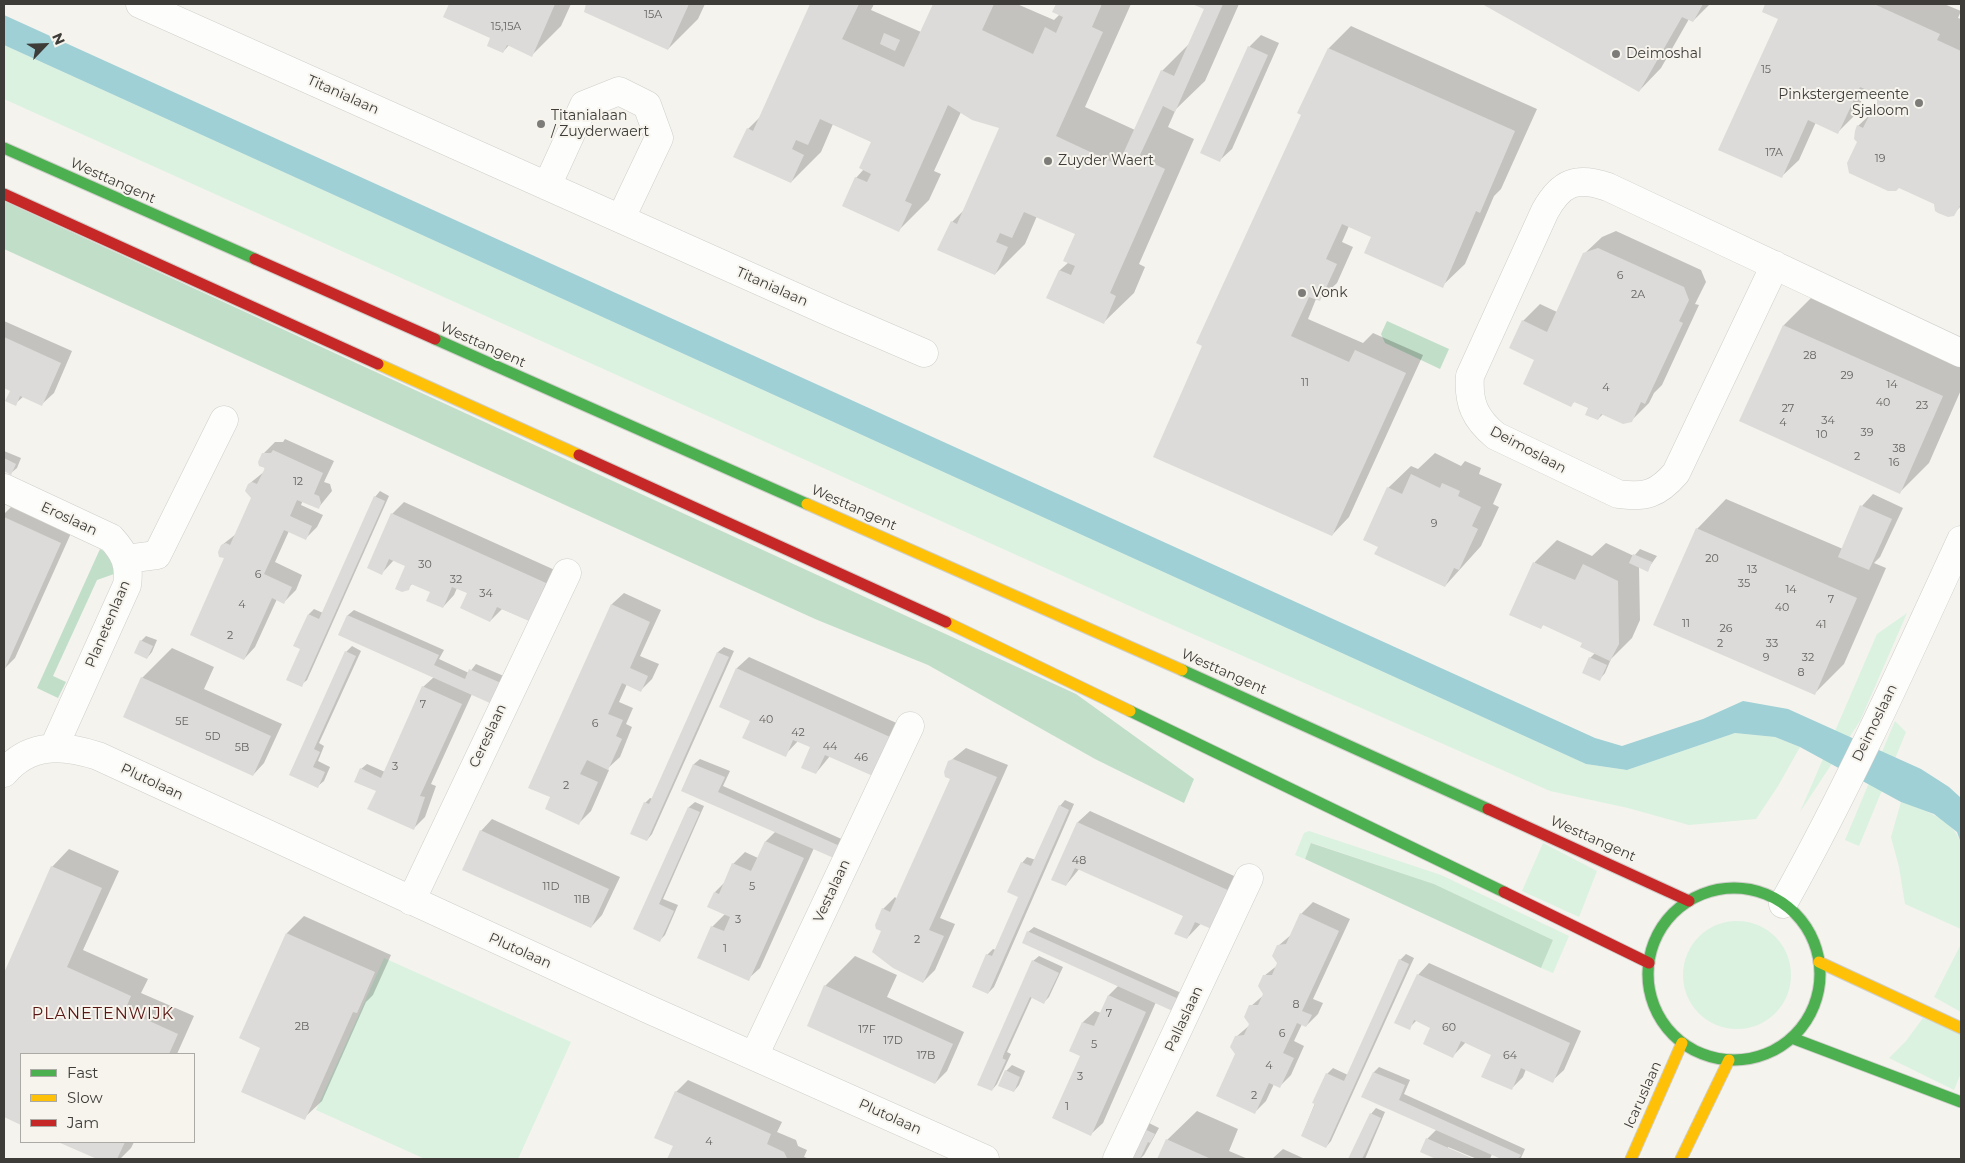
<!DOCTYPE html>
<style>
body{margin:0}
#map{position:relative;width:1965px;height:1163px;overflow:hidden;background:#f4f3ee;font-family:Montserrat,sans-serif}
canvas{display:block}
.frame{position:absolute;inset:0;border:5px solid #3d3c39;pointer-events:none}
.legend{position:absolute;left:20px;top:1053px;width:175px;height:90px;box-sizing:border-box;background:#f6f4ec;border:1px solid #acaaa4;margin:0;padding:6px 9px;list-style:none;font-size:15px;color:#3d3c39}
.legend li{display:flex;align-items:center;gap:10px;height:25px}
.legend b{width:25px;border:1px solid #acaaa4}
.north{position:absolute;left:20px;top:20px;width:50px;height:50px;-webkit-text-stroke:4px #f6f4ec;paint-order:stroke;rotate:66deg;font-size:14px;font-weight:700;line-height:20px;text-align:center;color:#3d3c39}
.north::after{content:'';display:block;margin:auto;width:18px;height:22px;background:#3d3c39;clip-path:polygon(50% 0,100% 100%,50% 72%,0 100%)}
</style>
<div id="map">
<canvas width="1965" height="1163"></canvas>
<div class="frame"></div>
<ul class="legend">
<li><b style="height:6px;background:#4caf50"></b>Fast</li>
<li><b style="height:6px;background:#ffc107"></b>Slow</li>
<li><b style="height:6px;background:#c62828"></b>Jam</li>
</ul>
<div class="north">N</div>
</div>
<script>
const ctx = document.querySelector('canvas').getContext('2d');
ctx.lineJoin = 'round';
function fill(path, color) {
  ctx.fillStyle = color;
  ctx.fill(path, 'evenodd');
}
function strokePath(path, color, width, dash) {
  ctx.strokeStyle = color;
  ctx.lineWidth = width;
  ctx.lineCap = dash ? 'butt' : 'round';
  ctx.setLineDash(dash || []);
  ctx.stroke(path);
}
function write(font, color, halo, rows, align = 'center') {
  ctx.font = font + ' Montserrat,sans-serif';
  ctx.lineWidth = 4;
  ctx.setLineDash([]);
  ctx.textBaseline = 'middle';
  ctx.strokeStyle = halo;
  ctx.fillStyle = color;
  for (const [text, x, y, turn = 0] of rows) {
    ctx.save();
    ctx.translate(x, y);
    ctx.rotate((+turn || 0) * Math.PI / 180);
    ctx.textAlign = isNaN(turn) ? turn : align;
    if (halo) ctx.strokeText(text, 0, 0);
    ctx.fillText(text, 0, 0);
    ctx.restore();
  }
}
const green = new Path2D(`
 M4,45L1586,764L1627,770L1735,733L1775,737L1800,747L1778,786L1756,819L1689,825L1628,808L1550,791L1143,612L4,99Z
 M1907,613L1860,721L1800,812L1877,634Z
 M1895,721L1906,732L1859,846L1845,840Z
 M1901,802C1924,810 1952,818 1961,843V929L1905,904L1899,867L1891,837Z
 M1309,831L1441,875L1569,936L1553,973L1541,968L1553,940L1434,884L1312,843L1305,859L1295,855L1304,833Z
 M1543,843L1597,871L1579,917L1522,891Z
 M1683 975a54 54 0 1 1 108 0a54 54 0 1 1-108 0Z
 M1961,944V1012L1934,997Z
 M384,958L571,1042L518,1159H425L316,1110Z
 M1923,1018L1961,1034V1073L1954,1090L1889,1058L1906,1041Z`);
const forest = new Path2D(`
 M4,201L1076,694L1194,779L1184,803L1095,759L928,665L815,619L4,249Z
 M1387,321L1449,349L1440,369L1385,343L1381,334Z
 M100,549C113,556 113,561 114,574L97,580L53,676L66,682L58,698L37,688Z
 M1311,843L1434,884L1553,940L1541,968L1305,859Z`);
const water = new Path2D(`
 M4,15L1595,738L1622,746L1703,719L1743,701L1788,709L1921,769L1949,787L1961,798V843L1957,832L1934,814L1901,802L1800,747L1775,737L1735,733L1627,770L1586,764L4,45Z`);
const shadow = new Path2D(`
 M450,4H571L561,26L532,55L509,45L503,52L492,37L445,16Z
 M588,4H705L698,19L668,49L585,11Z
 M811,4H874L871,10L921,32L934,4H1017L1054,20L1060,14L1054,11L1057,4H1131L1085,107L1135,130L1162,71L1190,43L1206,9L1195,4H1239L1205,81L1176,109L1168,127L1194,139L1139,264L1145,267L1134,293L1104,322L1048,298L1060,270L1069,262L1077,234L1037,216L1025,244L995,274L952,222L965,209L1001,128L961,112L934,171L941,174L929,200L899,230L856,178L864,169L872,142L833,124L821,152L791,182L748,129L761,116Z
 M1484,4H1710L1693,21L1689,19L1661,68L1639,91Z
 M1766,4H1944L1961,11L1958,18L1961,19V206L1953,214L1935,203L1899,186L1851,172L1848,167L1858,142V126L1878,107V93L1867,89L1855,115L1838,132L1816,122L1799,160L1781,177L1780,18L1763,11Z
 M1351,26L1537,109L1501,189L1494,196L1465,264L1442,286L1375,232L1349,226L1342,242L1353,247L1337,283L1319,300L1316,299L1308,319L1363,343L1373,333L1423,355L1349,517L1332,535L1155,456L1303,114L1299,112L1329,48Z
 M1261,35L1279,43L1232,149L1220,160L1202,152L1250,46Z
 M1616,231L1701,270L1706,282L1695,304L1699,305L1662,385L1654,393L1649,403L1631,421L1603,414L1598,419L1590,407L1575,401L1571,405L1536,359L1523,321L1540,304L1557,312L1584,254L1602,237Z
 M1813,296L1961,362V390L1929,463L1900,492L1741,421L1784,325Z
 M4,321L72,351L54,393L42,404L24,396L15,404L12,390L4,387Z
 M285,439L334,461L324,482L330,484L332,491L319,507L303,500L301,505L323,515L317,527L306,538L289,531L275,562L302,575L296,590L284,602L277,599L255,647L244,659L222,545L236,534L253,497L249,484L265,471L263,454L275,442H283Z
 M4,451L21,458L17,468L11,473L4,470Z
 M1435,453L1461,466L1465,461L1481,468L1479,474L1502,484L1493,504L1499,507L1481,546L1445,586L1379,546L1364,540L1388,488L1411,466L1418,469Z
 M380,491L389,496L307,680L301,685V648L309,614L314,609L323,613L375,497Z
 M1873,494L1903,508L1880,557L1874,563L1886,568L1844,664L1814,694L1697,529L1726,499L1843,549L1862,506Z
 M404,502L557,571L540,608L528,620L502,609L490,621L468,593L457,588L454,595L443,607L432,592L413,583L408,588L407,565L394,560L382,573L392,514Z
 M13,505L72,531L15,658L4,669V561L6,556L4,555V514Z
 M1557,540L1592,556L1606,543L1634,556L1640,549L1657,556L1647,570L1639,567L1640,620L1632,638L1611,659L1605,673L1600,679L1590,658L1595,653L1584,642L1544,624L1540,628L1511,615L1535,562Z
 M624,593L661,610L640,656L659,664L652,679L641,690L627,684L619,702L633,708L626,724L632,727L620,757L607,769L609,770L591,811L579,823L552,797L529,787L612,604Z
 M354,610L444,650L439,659L469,673L476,664L506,677L497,697L472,694L431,784L436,786L425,817L413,829L377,790L361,769L367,764L385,772L423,687L434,677L340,634L348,615Z
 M146,636L157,640L152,652L147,658L141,641Z
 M352,646L361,651L319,743L324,746L318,761L330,767L324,781L318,786L291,774L346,652Z
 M724,647L734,651L652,834L647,840L645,803L650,798L653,799L718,652Z
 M172,648L214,667L204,689L282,724L264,763L253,775L142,678Z
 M749,657L901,725L884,762L830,756L816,773L811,747L798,741L785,755L751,720L720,706L737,668Z
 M966,748L1008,765L940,918L955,924L935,970L923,982L883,931V909L895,897L897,899L952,778L949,762Z
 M700,759L730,771L723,786L846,841L842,852L814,848L760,968L748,979L712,927L726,913L715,892L725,882L733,864L745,852L758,858L766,841L776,831L683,790L694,764Z
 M1065,800L1074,804L994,987L988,993L987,955L993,949L996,950L1020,896L1022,863L1027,857L1036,860L1060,806Z
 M695,802L704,806L663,899L678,905L665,935L660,940L635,929L689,807Z
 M1090,811L1243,880L1187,938L1184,916L1080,868L1066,885L1053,879L1078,822Z
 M492,819L620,877L602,915L591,927L481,831Z
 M69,849L119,871L83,950L148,979L141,993L194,1016L177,1054H21V1124L4,1116V977L52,867Z
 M1313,902L1350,919L1313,999L1323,1003L1318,1014L1306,1026L1302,1024L1294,1041L1304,1046L1291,1075L1279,1087L1274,1084L1266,1101L1254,1113L1236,1054V1037L1251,1024V1006L1265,994L1264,976L1279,964L1278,946L1292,934L1301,914Z
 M304,916L391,955L373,995L366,1002L322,1101L304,1118L262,1047L287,933Z
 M1034,927L1188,996L1182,1006L1156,1002L1103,1123L1091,1134L1082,1056L1070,1051L1083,1022L1095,1011L1101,1013L1109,995L1119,985L1028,932Z
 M1406,954L1414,958L1331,1141L1326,1147L1302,1135L1327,1074L1333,1068L1348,1075L1400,960Z
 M855,956L897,975L887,997L964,1032L947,1071L935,1083L825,986Z
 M1039,956L1063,967L1049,997L1044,1002L1032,997L1007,1052L1011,1054L997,1084L992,1090L1033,961Z
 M1429,963L1581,1031L1564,1070L1552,1081L1526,1069L1523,1077L1511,1089L1493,1054L1466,1042L1453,1056L1432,1027L1417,1020L1409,1028L1418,975Z
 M1012,1065L1025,1071L1019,1085L1014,1091L1000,1085L1006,1071Z
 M1379,1067L1410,1080L1404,1094L1525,1149L1521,1158L1504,1159L1492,1154L1490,1159H1477L1448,1147V1149L1470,1159H1439L1422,1152L1427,1139L1437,1129L1363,1097L1374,1072Z
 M688,1080L782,1122L777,1132L796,1140L798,1146L807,1150L804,1157L810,1159H668L674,1146L676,1092Z
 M1376,1108L1385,1112L1365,1159H1350L1371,1114Z
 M1197,1111L1238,1129L1229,1151L1248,1159H1159L1167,1140Z
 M1149,1123L1159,1128L1144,1155L1140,1159H1136L1130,1157Z
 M61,1142H134L131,1148L120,1159H100Z
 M1283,1149L1305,1159H1272Z`);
const building = new Path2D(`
 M449,4H555L532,57L507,45L503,53L487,46L490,38L443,17Z
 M586,4H689L668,50L584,12Z
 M810,4H859L842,39L904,67L933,4H994L982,30L1033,54L1045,27L1056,33L1063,17L1052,12L1056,4H1102L1092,27L1103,32L1056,136L1118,165L1161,70L1174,76L1204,9L1192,4H1223L1175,112L1163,106L1139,157L1165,169L1110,293L1116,296L1104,324L1046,298L1059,270L1071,275L1075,266L1063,261L1075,234L1024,212L1012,238L1000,233L996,242L1008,247L995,275L937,250L951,221L957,224L999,128L972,120L948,105L905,201L912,204L899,232L842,206L855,177L867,182L871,174L859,168L871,142L820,119L808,145L796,140L792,149L804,155L791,183L733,157L747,128L753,131Z
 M1482,4H1703L1693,22L1682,17L1639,92Z
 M1765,4H1874L1940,34L1937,40L1961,51V204L1954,216L1948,217L1938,213L1935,211L1934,204L1899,188L1896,191H1888L1849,173L1847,163L1857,142L1854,139L1855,131L1857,125L1863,128L1870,114L1877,111V94L1860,87L1838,134L1808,120L1782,178L1718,150L1778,19L1762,12Z
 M884,33L900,40L895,51L880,44Z
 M1248,46L1268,55L1220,162L1200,153Z
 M1328,48L1515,131L1480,213L1476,211L1443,288L1364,253L1371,237L1342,224L1326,259L1337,264L1320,301L1309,297L1291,336L1349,362L1355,350L1406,373L1332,536L1153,457L1202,346L1196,343L1301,115L1297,113Z
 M1598,248L1684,287L1689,300L1679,321L1683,323L1645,404L1641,402L1632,422L1623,424L1601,414L1598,420L1585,415L1588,408L1574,402L1571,407L1523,384L1534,360L1509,348L1522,320L1547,332L1583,253Z
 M1783,325L1943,396L1900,494L1739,421Z
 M4,337L61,363L42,406L20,396L16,406L5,401L10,391L4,388Z
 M273,450L323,473L314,494L319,496L321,503L319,509L297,500L290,516L312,526L306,540L284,530L264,574L292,587L284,604L272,598L244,660L190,635L224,558L219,557L218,552L221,545L226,543L230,545L251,498L245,491L248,484L252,482L257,484L265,468L259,466L258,462L262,453H271Z
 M4,458L16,464L11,475L4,471Z
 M1411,474L1440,488L1442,483L1460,491L1458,496L1481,507L1472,526L1478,529L1459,570L1454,568L1445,587L1374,554L1378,547L1363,540L1387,487L1402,494Z
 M374,496L385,501L302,687L286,680L300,649L293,646L308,614L319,619Z
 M1860,505L1892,519L1869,570L1838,557Z
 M391,513L546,583L529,621L497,607L490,622L460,608L467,593L452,587L443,608L426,601L430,592L411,584L409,590L402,592L395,589L405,566L389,559L382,575L367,568Z
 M4,517L61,543L4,671L5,556Z
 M1696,528L1857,598L1815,695L1653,625Z
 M1633,554L1652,562L1648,572L1629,563Z
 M1533,562L1575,580L1583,564L1618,581L1619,644L1610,661L1580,647L1582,643L1543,625L1541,629L1509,615Z
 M611,604L650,622L630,668L648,676L641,692L622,683L608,714L623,720L616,736L622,739L608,770L587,760L580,774L598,782L579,825L545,809L550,797L528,788Z
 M347,615L439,655L434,665L465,679L469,669L501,683L492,704L338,635Z
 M140,640L153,646L147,659L134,653Z
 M345,651L356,656L314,749L320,752L313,767L325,772L318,788L289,775Z
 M717,652L729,657L647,841L630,834L644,802L649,804Z
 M1589,657L1607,665L1600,681L1582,673Z
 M736,668L890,737L873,776L825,755L816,774L801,768L810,747L793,740L786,757L742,738L750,721L719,707Z
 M141,677L271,736L253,776L123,717Z
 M422,686L462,704L420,796L425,797L414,830L367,809L376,791L354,782L360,768L381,778Z
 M953,759L997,777L929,930L944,936L923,983L893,968L872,952L881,931L876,929L875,925L882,908L890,912L950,779L945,777L944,772L948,761Z
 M693,764L725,777L718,792L842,847L836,859L681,791Z
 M1059,805L1069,810L988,994L972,987L986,954L992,956L1018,897L1007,892L1021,862L1031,866Z
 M688,807L700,812L659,904L674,911L660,942L633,929Z
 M1077,822L1232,892L1214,930L1195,922L1187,939L1174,934L1183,916L1075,868L1066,886L1051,880Z
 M480,830L609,889L591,928L462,870Z
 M765,841L804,858L749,981L697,958L711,926L724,931L730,917L707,907L714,892L719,894L732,863L751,871Z
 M51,866L102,888L67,967L131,996L125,1010L178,1034L169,1054H21V1125L4,1117V973Z
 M1300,913L1339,931L1302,1011L1312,1015L1306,1027L1297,1023L1283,1053L1294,1058L1280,1088L1269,1083L1255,1114L1216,1096L1235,1054L1230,1047L1235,1036L1244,1035L1249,1024L1244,1017L1249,1005H1258L1263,994L1258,986L1263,975H1272L1277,963L1272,956L1277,945L1286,944Z
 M1027,931L1183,1001L1177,1013L1022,943Z
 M286,933L375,972L357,1013L353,1012L305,1120L241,1092L260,1048L239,1038Z
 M1399,959L1409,964L1326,1148L1301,1136L1315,1104L1312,1103L1326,1073L1344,1081Z
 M1032,960L1059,973L1044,1004L1030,997L1002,1058L1006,1060L992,1091L977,1085Z
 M1417,974L1570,1043L1553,1083L1521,1068L1512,1090L1481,1077L1491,1055L1461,1041L1453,1058L1423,1044L1430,1028L1414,1020L1410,1030L1394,1023Z
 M824,985L953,1044L935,1084L807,1026Z
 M1108,995L1146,1012L1091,1136L1052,1118L1080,1056L1069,1051L1082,1022L1094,1026Z
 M1005,1070L1020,1077L1014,1092L998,1086Z
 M1373,1072L1405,1085L1399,1100L1521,1155L1518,1159H1501L1361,1097Z
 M675,1091L771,1134L767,1144L784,1152L787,1158L791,1159H667L673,1146L654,1138Z
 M1370,1113L1381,1118L1367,1149L1362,1159H1348Z
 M1142,1128L1155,1134L1150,1143L1148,1142L1140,1159H1133L1129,1157Z
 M1426,1138L1444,1146L1474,1159H1436L1420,1152Z
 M1166,1139L1211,1159H1157Z
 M58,1142H125L117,1159H97Z`);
const street = new Path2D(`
 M140,4L838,316L924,353
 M547,186L584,105L619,91L647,105L659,138L621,218
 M1775,265L1676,473C1658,494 1645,498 1618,494L1496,436C1475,419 1468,403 1470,376L1545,211C1561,182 1577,176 1608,187L1961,353
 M4,488L111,538C125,553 130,565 127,585L54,747
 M126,559L157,555L224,420
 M4,773C30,742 63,745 98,756L648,1009L985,1159
 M411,901L567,573
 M1783,904C1849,786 1905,662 1961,540
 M754,1056L910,726
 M1117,1159L1249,878`);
const fast = new Path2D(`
 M4,148L255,259
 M435,339L807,504
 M1182,670L1488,809
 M1130,711L1504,892
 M1648 974a86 86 0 1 1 172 0a86 86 0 1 1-172 0Z
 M1792,1038L1961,1102`);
const slow = new Path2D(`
 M378,364L579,455
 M807,504L1182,670
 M946,622L1130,711
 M1819,962L1961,1028
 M1631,1159L1682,1043
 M1681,1159L1729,1060`);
const jam = new Path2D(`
 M4,194L378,364
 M255,259L435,339
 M579,455L946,622
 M1488,809L1689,901
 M1504,892L1649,963`);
const markers = [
 [1616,54,5,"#7d7c78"],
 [1919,103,5,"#7d7c78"],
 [541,124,5,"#7d7c78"],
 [1048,161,5,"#7d7c78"],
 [1302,293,5,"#7d7c78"]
];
const numberNames = [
 ["15A",653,15],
 ["15,15A",506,27],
 ["15",1766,70],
 ["17A",1774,153],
 ["19",1880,159],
 ["6",1620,276],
 ["2A",1638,295],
 ["28",1810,356],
 ["29",1847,376],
 ["11",1305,383],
 ["14",1892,385],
 ["4",1606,388],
 ["40",1883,403],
 ["23",1922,406],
 ["27",1788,409],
 ["34",1828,421],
 ["4",1783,423],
 ["39",1867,433],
 ["10",1822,435],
 ["38",1899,449],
 ["2",1857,457],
 ["16",1894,463],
 ["12",298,482],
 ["9",1434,524],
 ["20",1712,559],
 ["30",425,565],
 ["13",1752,570],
 ["6",258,575],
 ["32",456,580],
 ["35",1744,584],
 ["14",1791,590],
 ["34",486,594],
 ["7",1831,600],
 ["4",242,605],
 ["40",1782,608],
 ["11",1686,624],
 ["41",1821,625],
 ["26",1726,629],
 ["2",230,636],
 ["2",1720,644],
 ["33",1772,644],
 ["9",1766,658],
 ["32",1808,658],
 ["8",1801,673],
 ["7",423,705],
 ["40",766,720],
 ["5E",182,722],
 ["6",595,724],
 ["42",798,733],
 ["5D",213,737],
 ["44",830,747],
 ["5B",242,748],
 ["46",861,758],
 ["3",395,767],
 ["2",566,786],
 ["48",1079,861],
 ["11D",551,887],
 ["5",752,887],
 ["11B",582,900],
 ["3",738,920],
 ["2",917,940],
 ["1",725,949],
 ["8",1296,1005],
 ["7",1109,1014],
 ["2B",302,1027],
 ["60",1449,1028],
 ["17F",867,1030],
 ["6",1282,1034],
 ["17D",893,1041],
 ["5",1094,1045],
 ["17B",926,1056],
 ["64",1510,1056],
 ["4",1269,1066],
 ["3",1080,1077],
 ["2",1254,1096],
 ["1",1067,1107],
 ["4",709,1142]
];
const poiNames = [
 ["Deimoshal",1626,54],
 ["Pinkstergemeente",1909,95,"right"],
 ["Sjaloom",1909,111,"right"],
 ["Titanialaan",551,116],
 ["/ Zuyderwaert",551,132],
 ["Zuyder Waert",1058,161],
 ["Vonk",1312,293]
];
const streetNames = [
 ["Titanialaan",343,95,24],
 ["Westtangent",113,181,24],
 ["Titanialaan",772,287,24],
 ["Westtangent",483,345,24],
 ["Deimoslaan",1528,450,28],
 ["Westtangent",854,508,24],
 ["Eroslaan",69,519,25],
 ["Planetenlaan",108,624,-67],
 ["Westtangent",1224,672,24],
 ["Deimoslaan",1875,723,-64],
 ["Cereslaan",488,736,-65],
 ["Plutolaan",152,782,25],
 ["Westtangent",1593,839,24],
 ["Vestalaan",832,891,-65],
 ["Plutolaan",520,951,24],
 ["Pallaslaan",1184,1019,-65],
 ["Icaruslaan",1643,1095,-66],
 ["Plutolaan",890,1117,24]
];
const quarterNames = [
 ["PLANETENWIJK",103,1014]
];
fill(green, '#dbf2e0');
fill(forest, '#c1dec9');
fill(water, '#9ed0d5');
fill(shadow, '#0003');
fill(building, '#dddbd9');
strokePath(street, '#cfceca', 29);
strokePath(fast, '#cfceca', 13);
strokePath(slow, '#cfceca', 13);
strokePath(jam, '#cfceca', 13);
strokePath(street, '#fdfdfc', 28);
strokePath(fast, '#4caf50', 11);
strokePath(slow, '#ffc107', 11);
strokePath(jam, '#c62828', 11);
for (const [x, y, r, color] of markers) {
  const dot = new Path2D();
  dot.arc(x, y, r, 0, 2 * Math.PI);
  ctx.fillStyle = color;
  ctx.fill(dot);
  strokePath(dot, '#f6f4ec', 2);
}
write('11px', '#656461', null, numberNames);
write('14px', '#3d3c39', '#f6f4ec', poiNames, 'left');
write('14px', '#3d3c39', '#f6f4ec', streetNames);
ctx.letterSpacing = '1px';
write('16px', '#5a1612', '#f6f4ec', quarterNames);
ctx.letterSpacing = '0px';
</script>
